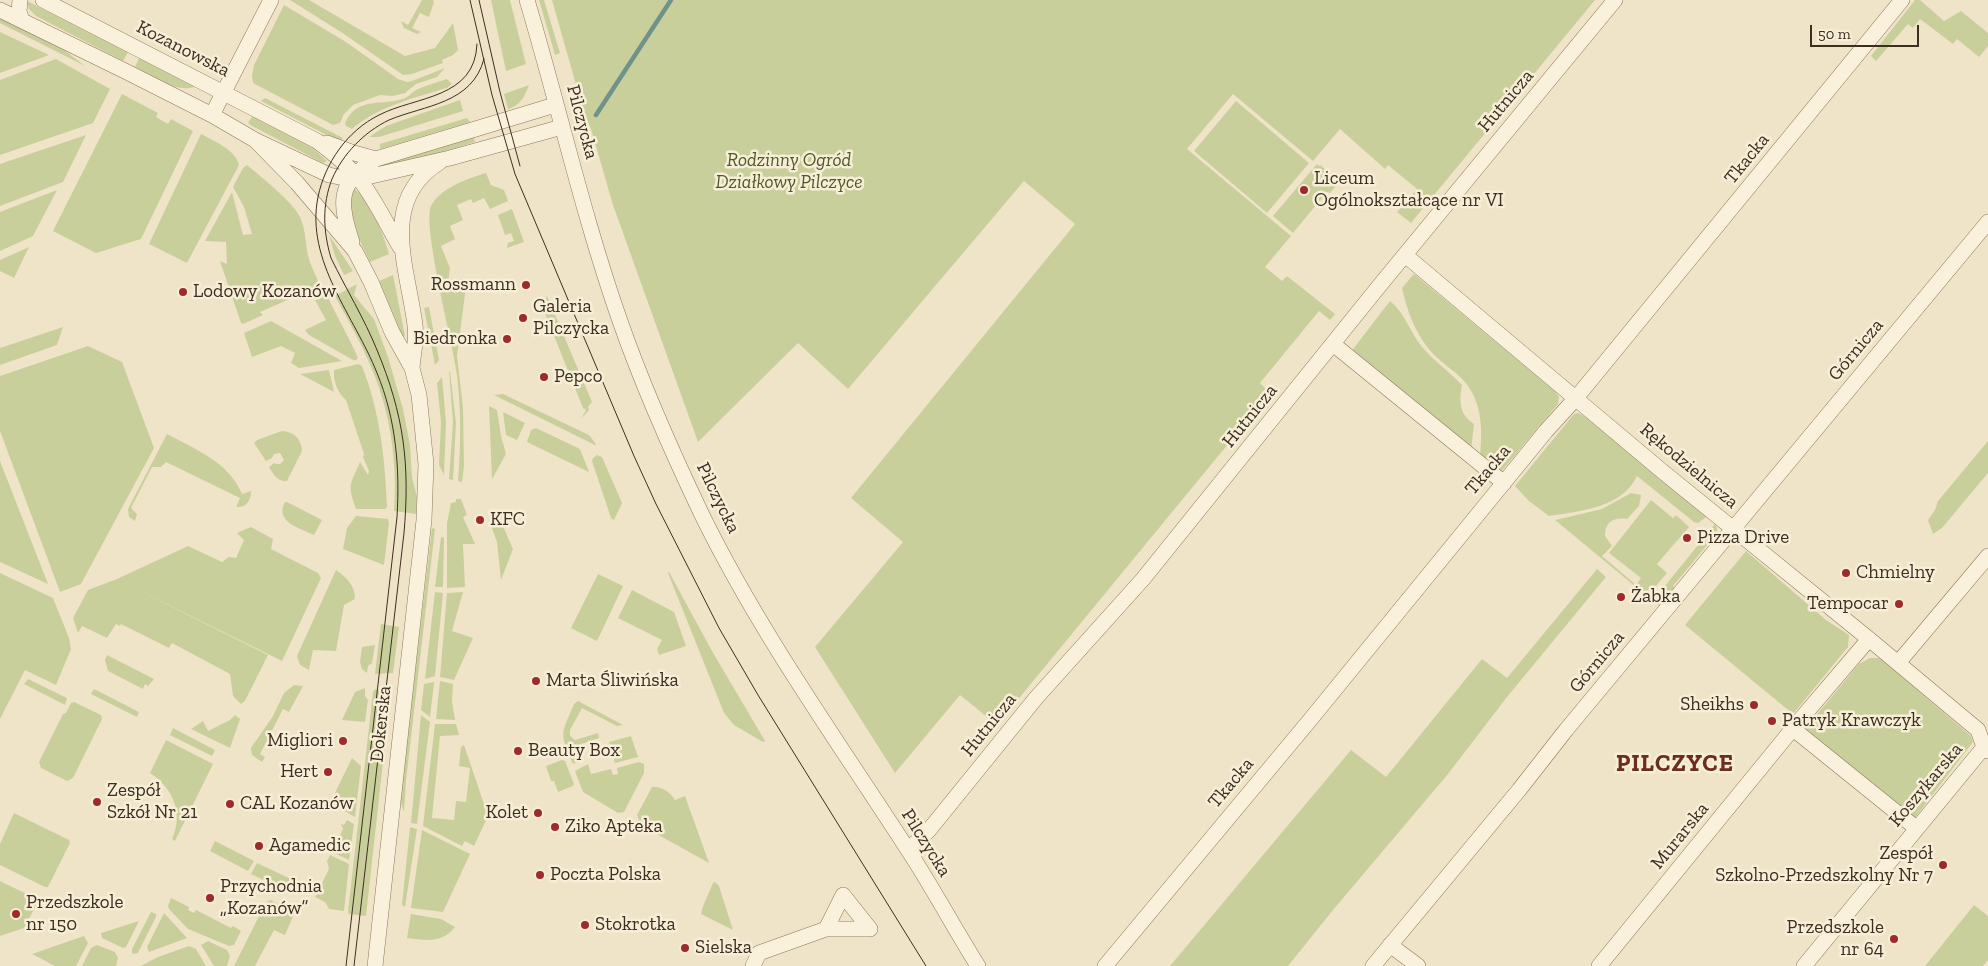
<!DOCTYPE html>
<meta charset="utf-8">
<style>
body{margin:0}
#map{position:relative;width:1988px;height:966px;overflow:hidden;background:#f0e4c8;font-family:"Zilla Slab",serif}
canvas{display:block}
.scale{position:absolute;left:1810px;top:25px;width:109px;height:22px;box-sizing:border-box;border:2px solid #3d2e20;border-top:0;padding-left:6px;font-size:15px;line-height:18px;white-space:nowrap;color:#3d2e20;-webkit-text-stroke:4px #f7eed8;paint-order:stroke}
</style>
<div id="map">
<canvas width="1988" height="966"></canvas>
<div class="scale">50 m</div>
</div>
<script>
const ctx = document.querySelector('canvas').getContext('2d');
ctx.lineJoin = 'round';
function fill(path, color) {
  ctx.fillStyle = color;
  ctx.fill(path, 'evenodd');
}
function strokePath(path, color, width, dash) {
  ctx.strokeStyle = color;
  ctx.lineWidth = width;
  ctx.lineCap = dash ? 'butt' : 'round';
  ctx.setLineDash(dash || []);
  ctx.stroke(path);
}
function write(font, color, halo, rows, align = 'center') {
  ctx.font = font + ' "Zilla Slab",serif';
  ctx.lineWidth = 5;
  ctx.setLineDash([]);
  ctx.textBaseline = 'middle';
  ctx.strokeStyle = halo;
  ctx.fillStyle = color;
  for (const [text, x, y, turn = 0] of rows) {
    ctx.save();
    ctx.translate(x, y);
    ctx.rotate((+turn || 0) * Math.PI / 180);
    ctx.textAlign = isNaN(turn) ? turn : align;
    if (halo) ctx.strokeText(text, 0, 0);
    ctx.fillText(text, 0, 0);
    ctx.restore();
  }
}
const green = new Path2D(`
 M290,0H309L405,56L435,48L453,23L458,50L453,55L442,60L443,63L412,74L403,75L344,34Z
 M422,0H433L434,2L429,17L420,13L412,28L421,32L417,34L404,28L401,21L408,25Z
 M491,0H510L526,64L506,71Z
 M539,0H544L560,53L555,55Z
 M552,0H1595L1411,223L1397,212L1417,189L1388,165L1385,169L1340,129L1313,161L1233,94L1187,149L1291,236L1265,267L1282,281L1287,276L1335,314L1330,320L1319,311L1260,383L1270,393L997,725L960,695L895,773L815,647L903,542L851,498L1075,224L1024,181L848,389L798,343L698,442L613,205L591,129L584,113Z
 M1915,0H1920L1944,21L1961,11L1988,33V46L1979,57L1957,39L1953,44L1920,19L1913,28L1908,24L1876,61L1871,56Z
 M27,1L128,52L123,61L36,16L29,9Z
 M284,5L346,42L398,79L407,82L412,81L445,68L437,77L416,84L405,93L393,96L380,95L353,105L344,114L340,123L333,125L253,83L252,75L254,65Z
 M0,18L64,50L85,66L0,23Z
 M0,32L49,55L0,73Z
 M139,58L194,86V87C174,93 151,75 135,67Z
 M56,59L110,89L93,123L0,155V80Z
 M447,79L452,84L447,88C414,98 379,106 352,129L346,126L345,123C358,95 383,107 405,98C410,96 413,91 418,89C427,85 438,82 447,79Z
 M529,85C525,96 520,106 508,109L504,94Z
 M122,94L158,113L156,117L168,124L171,119L193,131L141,239L96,253L53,231Z
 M265,98L343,138L340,142L261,101Z
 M460,100L463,111L379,137H369L386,126Z
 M1236,101L1309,163L1267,213L1194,151Z
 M253,115L309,145L327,161L323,163L252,126L248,123Z
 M467,118L470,122L380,149V144Z
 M201,134C214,141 236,150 239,165L187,263L149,244Z
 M86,135L63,182L0,206V164Z
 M474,137L475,142L390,168L386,166L388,163Z
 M1317,164L1319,166L1320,165L1340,181L1330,193L1327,192L1293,233L1273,216Z
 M247,165C260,176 293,202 300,217C306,229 305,245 309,259C311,267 319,280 319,287L309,293L306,292L260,312L263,315L243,324L241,323L220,261L227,264L226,242L205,241L232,192L243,235L252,234L244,207L233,187L243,168Z
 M486,173L491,185L504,190L508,201L490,209L484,198L473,203L471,199L457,205L463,220L450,226L455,239L441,246L450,268L448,284H453L454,281L459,282L460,279H467L457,356L463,407L464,466L462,482L458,481C461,445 461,411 457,375C453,344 422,226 431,206C439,189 468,178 486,173Z
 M354,189C369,196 385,238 389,254L370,262C361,242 341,209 354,189Z
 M57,190L33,236L0,251V212Z
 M512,209L524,242L507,248L508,243L514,241L511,233L505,235L498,215Z
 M329,235L353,271L344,275L335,256Z
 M29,247L14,278L0,271V260Z
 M1414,274L1555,391L1559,397L1558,404L1500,473L1480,456C1483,425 1482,396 1457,374C1447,366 1436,358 1428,348C1414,330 1407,310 1402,288Z
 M393,275L405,336L402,337L379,281Z
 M357,284L354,295L374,319L388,357L403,409L410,445L412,477L417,497L416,514L394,511C398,459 389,404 367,358C358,337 346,317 335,296Z
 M324,296H327L354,349L358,358L356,360H353L309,335L305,330L326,320L315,300Z
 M547,296L592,402L588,407L589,410L581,419L586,410L583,408L542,306Z
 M1390,301C1405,313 1410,332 1422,347C1434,361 1449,371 1462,385C1459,401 1459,414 1474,424L1471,451L1350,353Z
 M429,307L439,360L435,365L424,308Z
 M271,321L342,361L299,368L291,363L295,353L281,346L252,357L244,333Z
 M63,327L57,345L0,365V348Z
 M88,346L122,362L154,448L81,584L60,592L0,431V376Z
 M358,364L362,366C380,412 385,458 387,507L385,509H356C347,483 350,486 360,462L368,475L369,471L363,457L364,454L346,400C337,393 333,380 334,370Z
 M329,370L334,392L300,374Z
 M449,371L450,372L456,423L453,480L449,479L453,422Z
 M442,377L446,422L444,475L439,465L441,422L437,383Z
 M503,394L589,435L596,444L595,445L494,395Z
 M489,406L497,410L501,436L506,454L492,479Z
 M503,412L525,423L517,440L506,435Z
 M1578,413L1584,416L1708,516L1698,523L1694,522L1637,476C1622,508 1580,511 1549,516L1529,501L1515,486L1569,420L1574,414Z
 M536,428L580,449L589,472L527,442L531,430Z
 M282,431C294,432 301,438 302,451L287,481C277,482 273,474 269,467L274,463L277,464H280L284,460L280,453L274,454L272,458L266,461L254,443L257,440Z
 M167,434C195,449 230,463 242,494L251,491C251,501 246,508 236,507L240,498L166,462L161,467H152L131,508L137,514L135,521L129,517L128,509Z
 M1988,441V473L1942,528L1933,534L1928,520L1935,510L1938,501Z
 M597,455L602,457L622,503L614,520L611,518L592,461L593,458Z
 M0,461L48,584L0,562Z
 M1631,493L1641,495L1639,506L1627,519C1614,517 1605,522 1605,536L1612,546L1602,556L1636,585L1641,578L1609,553L1651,500L1673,518L1676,515L1689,527L1657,564L1667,573L1651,592L1646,593L1636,587L1555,520L1602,509Z
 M456,499H461L467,515L463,517L475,544H463L465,587L447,588V523L451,503L456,502Z
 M285,502H287L322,520L314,535C300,528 274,522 285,502Z
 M356,516L388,519L389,523L384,565L343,549L347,528Z
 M499,517L513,549L501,580L497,542L489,520Z
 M1715,524C1720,533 1717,537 1712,545L1708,544L1673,586L1675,590L1662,607L1652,602Z
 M251,527L273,539L271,549L318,573L321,578L282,661L128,585L268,655L245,701L241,704L233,696L230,674L172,643L169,648L121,624L120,626L116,624L107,638L82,626L78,633L73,618L88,590L117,579L188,546L222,562L229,557L236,558L244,540L237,533Z
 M432,528L435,529L406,781L404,812L400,799Z
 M441,537L444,538L443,587H435Z
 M1746,551L1826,620L1849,635L1848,647L1793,714L1685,625Z
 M1597,569L1606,577L1507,697L1448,774L1333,910L1288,966H1170L1351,750L1386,777L1482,659L1507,678Z
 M336,570C346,577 355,585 355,599L344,605L336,651L313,650L309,670L300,665L297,656Z
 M669,572L712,651L765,741L763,742L734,725L724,713L668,573Z
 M0,573L53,598L69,638L71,649L56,685L25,670L0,719Z
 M598,574L623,586L597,641L571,628Z
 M632,590L674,612L686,646L659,655L657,649L662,640L618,618Z
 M435,592L443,593L435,676L425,679Z
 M463,592L452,631L473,638L454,680L440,677L447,593Z
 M381,624L399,627L393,673L375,674Z
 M375,645L372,663L368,666L367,673L362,669L360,662L362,647Z
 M107,655L154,679L148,686L145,684L143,689L108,671L105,660Z
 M1870,658H1880L1971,736L1973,742L1914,819L1803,731L1859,664Z
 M28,679L67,698L65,705L24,684Z
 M440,681L453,684L452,701L455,720L436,719Z
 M434,682V683L430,717L421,710L424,684Z
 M294,685L303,686L289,712L283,709L260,754L265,757L262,762L252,755L251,748L273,716L284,693Z
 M365,688V696L368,700L365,722L342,720L355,692Z
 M94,689L139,712L137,717L91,694Z
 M375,689L387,694L390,699L366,916L349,914L348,912L373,692Z
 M578,701L623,725L617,726L582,708L570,730V736L575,740L598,733L599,738L578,745L583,760L573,764C559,731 561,735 574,704Z
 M74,702L101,715L102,719L73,778L67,781L41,768L39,762L63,714L66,713L71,703Z
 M235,715L240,719L230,748L191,729L203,721L208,731L230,720Z
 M421,715L430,722L417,824L411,823Z
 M435,724H456L459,735L440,736L432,818L454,820L456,801L466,802L470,768L459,766L461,747L464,745L488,816L474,846L465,841L462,846L423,826Z
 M173,728L215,750L212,756L170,735Z
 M631,736L638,757L615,763L609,742Z
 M166,740L213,764L175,841L172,839C184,813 173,788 150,773Z
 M352,758L361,766L355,817L330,803Z
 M562,760L565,761L574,784L573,786L558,792L554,781H551L546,766Z
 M639,762L644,764V773L624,812L618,813L583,792L575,771L588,764L591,774L611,769L613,775L618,774L617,768Z
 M652,787C661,786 671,792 675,800L685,796L709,863L635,822L639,820L637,815Z
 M14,813L69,840L70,843L48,887H45L0,865V844Z
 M347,820L354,824L349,860L332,852L343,829L341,824L344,825Z
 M410,827L417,829L405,907L402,905Z
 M422,830L470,854L443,912L411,908Z
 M215,841L254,861L248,871L210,851Z
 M330,855L349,864L344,911L329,909L325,902L315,897L329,869L327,861Z
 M257,863L291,879L285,890L251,874Z
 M0,881L39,900L24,928L0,936Z
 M715,882L719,886L733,930L701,914L703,906L713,883Z
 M171,898L189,907L188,910L194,913L196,910L231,928L233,926L241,931L234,945L229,946L188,929L169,909L168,906Z
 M271,900L294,914L285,935L274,930L255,966H234L266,902Z
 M1974,905L1988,916V960L1983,966H1925Z
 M151,912L156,914V917L138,953L134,954L132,953V949Z
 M164,913L187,938L149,952L147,947Z
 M411,914L441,919L455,927C442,944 426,940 407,938Z
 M139,921L126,947L123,948L102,938L101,933Z
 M84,936L88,943L76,966H55L32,954Z
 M208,941L227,950L230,956L227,966H214L201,945Z
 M97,945L115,952L118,958L116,966H82L91,948Z
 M189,946L196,949L206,966H141L158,957Z`);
const stream = new Path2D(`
 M596,115L671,0`);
const minor = new Path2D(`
 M20,0L19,12L22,20
 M43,0L317,141C333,153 348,165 360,180C376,201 387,225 400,247
 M527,0C559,107 583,216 620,321C643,387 672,452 702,515C760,633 837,740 908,850C933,888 954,928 978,966
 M0,10L125,71L212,115L255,140L329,175L354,180L450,158L562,127
 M212,115L271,0
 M255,140L297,183L355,251L371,282L392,332L412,368L419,395L426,464L424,520L375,966
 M327,143L354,153L376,159
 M352,242C339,202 337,182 376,159L555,105
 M1405,255L1662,471L1869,639L1978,730L1984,747L1988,751
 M1333,344L1504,483
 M412,368C413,354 417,339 415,325C408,268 378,200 440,162
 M1898,663L1988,556
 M1792,728L1916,828
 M908,850L929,830L1036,698L1143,579L1380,285L1615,0
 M826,929L843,895L870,929
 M1390,945L1418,966
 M753,966L759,953L826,929H870
 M1105,966L1310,720L1546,431L1576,398L1902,0
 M1373,966L1519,790L1566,730L1988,222
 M1599,966L1799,721L1869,639
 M1804,966L1984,747`);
const tram = new Path2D(`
 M470,0L492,95L515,174L634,456L656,504L719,628L758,695L926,966
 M479,0L500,92L520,166
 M346,966L397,517C400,468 396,419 377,373C355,317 305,261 318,197C325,163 347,131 379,115C416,96 475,99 477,44
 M354,966L404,533C410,464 404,415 377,350C364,318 346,289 331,258C323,231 322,205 332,179C343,154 364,132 389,120C425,105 472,104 484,59`);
const markers = [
 [1304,190,5,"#9e2a2b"],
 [526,285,5,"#9e2a2b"],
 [183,292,5,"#9e2a2b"],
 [523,318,5,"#9e2a2b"],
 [507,339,5,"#9e2a2b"],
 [544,377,5,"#9e2a2b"],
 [480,520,5,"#9e2a2b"],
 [1687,538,5,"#9e2a2b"],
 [1846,573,5,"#9e2a2b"],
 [1621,597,5,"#9e2a2b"],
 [1899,604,5,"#9e2a2b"],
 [536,681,5,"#9e2a2b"],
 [1754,705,5,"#9e2a2b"],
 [1772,721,5,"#9e2a2b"],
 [343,741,5,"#9e2a2b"],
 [518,751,5,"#9e2a2b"],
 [328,772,5,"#9e2a2b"],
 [97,802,5,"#9e2a2b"],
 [230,804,5,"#9e2a2b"],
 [538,813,5,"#9e2a2b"],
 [555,827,5,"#9e2a2b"],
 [259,846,5,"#9e2a2b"],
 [1943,865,5,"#9e2a2b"],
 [540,875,5,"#9e2a2b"],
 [210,898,5,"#9e2a2b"],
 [16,914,5,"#9e2a2b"],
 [585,925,5,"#9e2a2b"],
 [1894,939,5,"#9e2a2b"],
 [685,948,5,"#9e2a2b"]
];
const streetNames = [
 ["Kozanowska",183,49,27],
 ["Hutnicza",1506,101,-50],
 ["Pilczycka",582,122,75],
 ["Tkacka",1747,159,-51],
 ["Górnicza",1856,350,-50],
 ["Hutnicza",1250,416,-51],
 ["Rękodzielnicza",1689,466,40],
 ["Tkacka",1488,470,-50],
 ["Pilczycka",718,498,64],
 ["Górnicza",1597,662,-50],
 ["Dokerska",381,724,-84],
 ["Hutnicza",989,725,-51],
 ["Tkacka",1231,783,-50],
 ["Koszykarska",1926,785,-50],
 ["Murarska",1680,836,-51],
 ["Pilczycka",926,843,58]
];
const parkNames = [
 ["Rodzinny Ogród",789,161],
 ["Działkowy Pilczyce",789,183]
];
const poiNames = [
 ["Liceum",1314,179],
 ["Ogólnokształcące nr VI",1314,201],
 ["Rossmann",516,285,"right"],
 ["Lodowy Kozanów",193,292],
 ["Galeria",533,307],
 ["Pilczycka",533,329],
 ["Biedronka",497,339,"right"],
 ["Pepco",554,377],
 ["KFC",490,520],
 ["Pizza Drive",1697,538],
 ["Chmielny",1856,573],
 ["Żabka",1631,597],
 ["Tempocar",1889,604,"right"],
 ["Marta Śliwińska",546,681],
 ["Sheikhs",1744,705,"right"],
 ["Patryk Krawczyk",1782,721],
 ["Migliori",333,741,"right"],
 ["Beauty Box",528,751],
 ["Hert",318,772,"right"],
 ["Zespół",107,791],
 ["Szkół Nr 21",107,813],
 ["CAL Kozanów",240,804],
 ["Kolet",528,813,"right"],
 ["Ziko Apteka",565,827],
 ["Agamedic",269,846],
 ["Zespół",1933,854,"right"],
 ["Szkolno-Przedszkolny Nr 7",1933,876,"right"],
 ["Poczta Polska",550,875],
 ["Przychodnia",220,887],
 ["„Kozanów”",220,909],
 ["Przedszkole",26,903],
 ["nr 150",26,925],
 ["Stokrotka",595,925],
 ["Przedszkole",1884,928,"right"],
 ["nr 64",1884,950,"right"],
 ["Sielska",695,948]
];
const districtNames = [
 ["PILCZYCE",1675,764]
];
fill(green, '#c9cf9b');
strokePath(stream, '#6f938a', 4.5);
strokePath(minor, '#8d765c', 16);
strokePath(minor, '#faf1dc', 15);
strokePath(tram, '#3d2e20', 1);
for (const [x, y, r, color] of markers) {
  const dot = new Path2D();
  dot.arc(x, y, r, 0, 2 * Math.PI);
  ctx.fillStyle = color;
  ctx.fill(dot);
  strokePath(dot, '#f7eed8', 2);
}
write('19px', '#3d2e20', '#f7eed8', streetNames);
write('italic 19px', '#4d5a26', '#f7eed8', parkNames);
write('19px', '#3d2e20', '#f7eed8', poiNames, 'left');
ctx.letterSpacing = '1px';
write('bold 24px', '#6b2e1e', '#f7eed8', districtNames);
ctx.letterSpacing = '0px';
</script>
